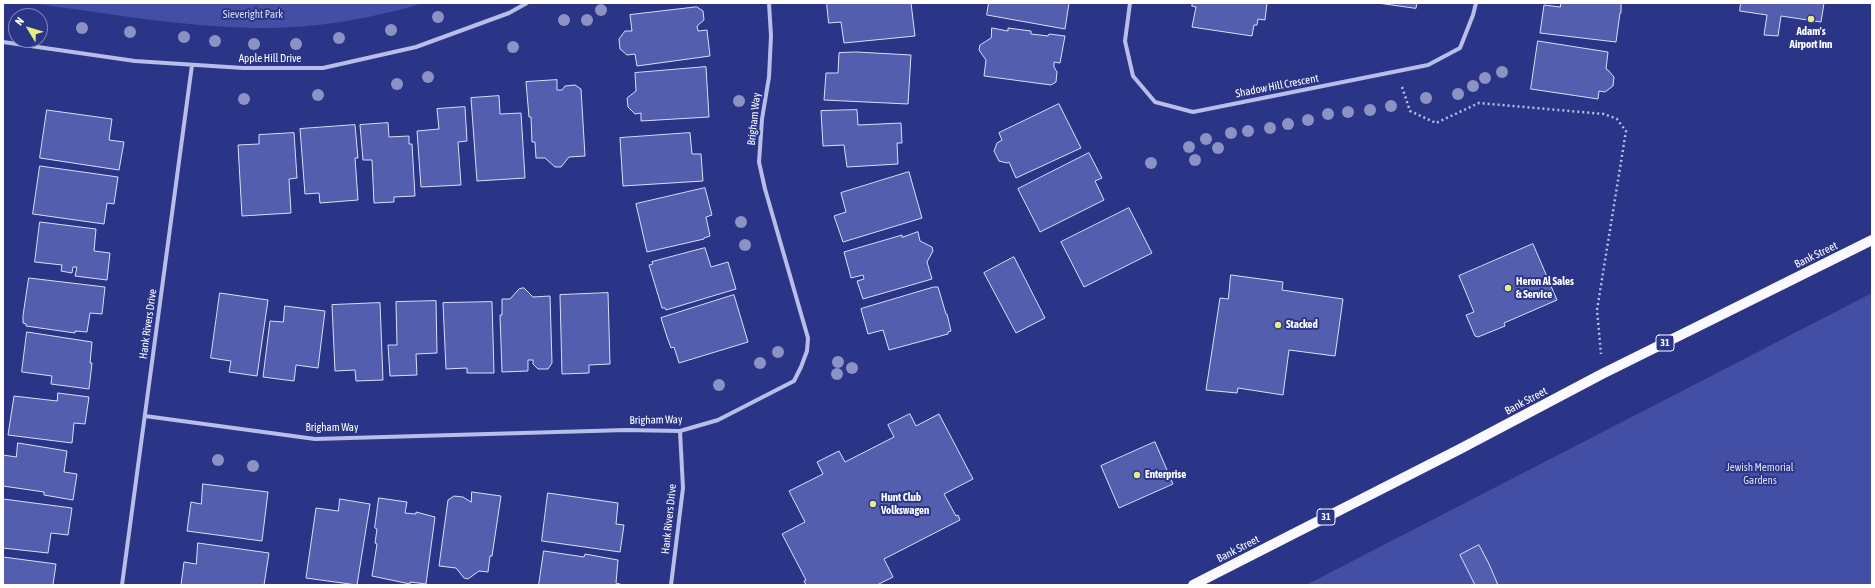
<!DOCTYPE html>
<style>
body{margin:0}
#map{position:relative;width:1875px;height:588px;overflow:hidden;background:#2b3587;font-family:"Asap Condensed",sans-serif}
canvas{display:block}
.frame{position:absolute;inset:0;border:4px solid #fff;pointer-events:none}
.north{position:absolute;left:8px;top:8px;width:40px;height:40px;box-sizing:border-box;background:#2b3587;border:1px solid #8086b7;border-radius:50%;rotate:308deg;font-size:11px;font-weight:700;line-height:16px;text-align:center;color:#fff}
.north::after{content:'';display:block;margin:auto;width:14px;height:18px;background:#e9ed80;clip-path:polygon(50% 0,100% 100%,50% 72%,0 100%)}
</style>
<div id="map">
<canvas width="1875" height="588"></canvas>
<div class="frame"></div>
<div class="north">N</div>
</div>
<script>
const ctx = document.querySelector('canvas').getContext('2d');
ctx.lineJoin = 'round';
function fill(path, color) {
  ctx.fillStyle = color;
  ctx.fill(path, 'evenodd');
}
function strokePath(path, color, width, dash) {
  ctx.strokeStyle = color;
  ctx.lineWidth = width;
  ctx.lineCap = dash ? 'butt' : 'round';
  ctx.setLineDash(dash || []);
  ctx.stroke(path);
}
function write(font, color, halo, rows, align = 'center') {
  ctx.font = font + ' "Asap Condensed",sans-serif';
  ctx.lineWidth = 4;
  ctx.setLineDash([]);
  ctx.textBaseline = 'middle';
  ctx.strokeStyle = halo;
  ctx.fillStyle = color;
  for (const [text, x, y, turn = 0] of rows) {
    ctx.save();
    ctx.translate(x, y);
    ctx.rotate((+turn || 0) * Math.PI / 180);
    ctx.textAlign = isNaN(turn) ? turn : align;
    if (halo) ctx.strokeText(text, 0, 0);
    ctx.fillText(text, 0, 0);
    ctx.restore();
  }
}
const green = new Path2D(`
 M32,3H424C370,19 313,29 256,28C181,27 106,13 32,3Z
 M1872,293V585H1306Z`);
const building = new Path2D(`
 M827,3H911L915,36L844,43L841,22L829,23Z
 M989,3H1069L1065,29L987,15Z
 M1193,3H1267L1265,20L1258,19L1257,25H1254L1252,36L1192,27L1196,7L1192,6Z
 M1378,3H1417L1416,8Z
 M1561,3H1621V13H1620L1616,42L1540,33L1544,5L1560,7Z
 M1741,3H1824L1821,22L1781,16L1778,36L1764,35L1767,15L1740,11Z
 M697,7L703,11L704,20L697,26L698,31L707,30L710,56L637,66L635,54L627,55L620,49L619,39L625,31H632L630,15Z
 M992,28L1008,31V28L1031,31V34L1048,36L1049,34L1065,36L1060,63L1054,62V67L1057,72L1056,82L1051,85L984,76L986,60L979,50L980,45L991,38Z
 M1538,41L1608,52L1606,69L1608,70L1614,77L1613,86L1605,92L1599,91L1598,99L1531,89Z
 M856,52L911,55L908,104L824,100L826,73H838L839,53Z
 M706,67L709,117L641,121V113L635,114L628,107L627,98L636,91L635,73Z
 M557,80V90H562L565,86L575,85L581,89L585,156L569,157L561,167H555L545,158H536L535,142H532L531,117H529L526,82Z
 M499,96L500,114L521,113L525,178L477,181L471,98Z
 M1059,104L1081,148L1016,178L1009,162L1007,163L999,161L994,151L997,143L1002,140L999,133Z
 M465,107L467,141L458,142L461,185L421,187L417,131L439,129L437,109Z
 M47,110L112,119L109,140L124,142L119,170L40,158Z
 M857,110L858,125L901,123L902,143H897L898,164L847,167L844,145L823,146L821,111Z
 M388,123L389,137L409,136V144H412L415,196L394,197V202L374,203L372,160H363L360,125Z
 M355,125L358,158H355L358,200L320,203L319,193L305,194L300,129Z
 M294,133L297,178L289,179L291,213L242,216L238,145L259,144V135Z
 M690,133L692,154H701L703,181L623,186L620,138Z
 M1089,153L1102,178L1095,181L1104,200L1040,232L1018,189Z
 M40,166L118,177L114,204L107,203L104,224L33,214Z
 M909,172L922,218L843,242L834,216L846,212L841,193Z
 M705,188L712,215L706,217L710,236L704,238V239L647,252L636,204Z
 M1129,208L1152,253L1084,287L1061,242Z
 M40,222L96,229L94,251L110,253L107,280L75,276L77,267H73L72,273L61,271L62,265L35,262Z
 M918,232L920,241L932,247L933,251L927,262L932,279L863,299L857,281L864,279L863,275L851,278L844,252L902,235V237Z
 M1533,244L1557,300L1504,323L1505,326L1478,337L1475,336L1466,315L1474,312L1459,276Z
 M705,248L711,267L728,262L736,289L666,310L665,308H662L649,265L653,264L652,262Z
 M1014,257L1045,318L1016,333L984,273Z
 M1231,275L1283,282L1282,290L1343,299L1335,356L1289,350L1283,395L1238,388L1237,393L1206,390L1220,298L1228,299Z
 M29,278L105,287L102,314L90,313L87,332L75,331V333L26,326V324L23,323V316Z
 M934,287H938L946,314H947L951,331L948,332V334L889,350L883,330L868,334L861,309Z
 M524,288L533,297L550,296L552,363L548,369H538L533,364V360H528V371L502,372L500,315H502V299H510L519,289Z
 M220,293L268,300L257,376L229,372L231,361L211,358Z
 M608,293L610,364L589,365V373L562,374L560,295Z
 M734,295L748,342L679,363L674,347L671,348L667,337L661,318Z
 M436,301L437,353L416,354L417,375L390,376L388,345H397L396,302Z
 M492,302L494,373H467V368L446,369L443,303Z
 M380,303L383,380L356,381L355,370L335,371L332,305Z
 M285,306L325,311L318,368L296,365L294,381L263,377L270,321L283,322Z
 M27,332L92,342L90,363H92L89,389L51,384L52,376L22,372Z
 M58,393L89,397L85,424L74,423L72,443L8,435L14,396L57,401Z
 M910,414L916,426L939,414L973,479L944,494L956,516L958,515L960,520L884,559L893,577L877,585H806L804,581L806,580L782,534L805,522L789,491L823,474L817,462L839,451L845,462L894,437L888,425Z
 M1155,442L1173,484L1119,508L1101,466Z
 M18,443L67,451L64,472L77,474L73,500L44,495V492L3,486V455L16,457Z
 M203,484L268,492L262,541L187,531L191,502L201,504Z
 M472,492L501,496L492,556H490L488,572L479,571L468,579L464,578L456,568L439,566L448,500L454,496L463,497L471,502Z
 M548,493L618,503L616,524L624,525L620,552L542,541Z
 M379,498L407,502L405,513L416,514V512L435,517L426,584L410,582V584L372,576L377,544L375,543L377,529L375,528Z
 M3,499L72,508L68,535L51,533L48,553L3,548Z
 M340,499L370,504L357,585L306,578L316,508L338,511Z
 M198,543L269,553L264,585H181L184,562L196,564Z
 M1479,545L1489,564L1498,585H1475L1460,555Z
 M544,551L584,557L585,554L618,560L616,583L623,585H539Z
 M3,557L56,564L53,585H3Z`);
const path = new Path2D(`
 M1402,87L1410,111L1436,123L1479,103L1604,114L1617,119L1626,131L1597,310L1601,354`);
const street = new Path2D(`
 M1130,3L1125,41L1133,76L1155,102L1193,112L1428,65L1460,48L1473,15L1476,3
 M3,42L135,61L243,68H323L416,47L509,13L527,3
 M145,416L315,439L626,430L680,431L718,420L794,381L801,367L807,351L808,338L765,189L759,162L762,119L769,77L771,36L769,3
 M122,585L192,65
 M671,585L683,488L680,431`);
const primary = new Path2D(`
 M1193,585L1460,449L1602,374L1872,240`);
const trees = [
 [601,10],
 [438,17],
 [564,20],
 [587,20],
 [82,28],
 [391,30],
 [130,32],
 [184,37],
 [339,38],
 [215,41],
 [254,44],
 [296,44],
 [513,47],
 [1502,72],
 [428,77],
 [1485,78],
 [397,84],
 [1473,86],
 [1458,94],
 [318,95],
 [1426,98],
 [244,99],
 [739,101],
 [1391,106],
 [1370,110],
 [1348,112],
 [1328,114],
 [1308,120],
 [1288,124],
 [1270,128],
 [1248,131],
 [1231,133],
 [1206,139],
 [1189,147],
 [1218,148],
 [1195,160],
 [1151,163],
 [741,222],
 [745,245],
 [778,352],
 [838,362],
 [760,363],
 [852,368],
 [837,374],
 [719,385],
 [218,460],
 [253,466]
];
const markers = [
 [1811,19,4,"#e9ed80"],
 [1508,288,4,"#e9ed80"],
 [1278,325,4,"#e9ed80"],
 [1137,475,4,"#e9ed80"],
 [873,504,4,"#e9ed80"]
];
const shields = [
 [1665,343,18],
 [1326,517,18]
];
const shieldNames = [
 ["31",1665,343],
 ["31",1326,517]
];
const parkNames = [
 ["Sieveright Park",253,15],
 ["Jewish Memorial",1760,468],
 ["Gardens",1760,481]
];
const poiNames = [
 ["Adam's",1811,32,"center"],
 ["Airport Inn",1811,45,"center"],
 ["Heron Al Sales",1516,282],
 ["& Service",1516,295],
 ["Stacked",1286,325],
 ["Enterprise",1145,475],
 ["Hunt Club",881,498],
 ["Volkswagen",881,511]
];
const streetNames = [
 ["Apple Hill Drive",270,59],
 ["Shadow Hill Crescent",1277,86,-11],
 ["Brigham Way",754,119,-84],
 ["Bank Street",1816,255,-26],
 ["Hank Rivers Drive",148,324,-82],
 ["Bank Street",1526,401,-28],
 ["Brigham Way",656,420,-1],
 ["Brigham Way",332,428],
 ["Hank Rivers Drive",669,519,-84],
 ["Bank Street",1238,549,-27]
];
fill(green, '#434fa5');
fill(building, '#535fae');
strokePath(building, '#dbdef6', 1);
strokePath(path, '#b8bee8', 2.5, [2, 3]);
strokePath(street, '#b8bee8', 4);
strokePath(primary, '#f9f9fe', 10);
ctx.fillStyle = '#8c92c4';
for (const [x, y] of trees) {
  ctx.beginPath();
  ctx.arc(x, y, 6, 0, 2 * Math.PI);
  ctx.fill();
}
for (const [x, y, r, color] of markers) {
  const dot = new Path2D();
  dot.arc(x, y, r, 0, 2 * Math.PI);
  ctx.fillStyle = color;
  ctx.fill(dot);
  strokePath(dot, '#2b3587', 1.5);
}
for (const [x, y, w] of shields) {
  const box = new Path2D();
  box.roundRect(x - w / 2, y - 8, w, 16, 3);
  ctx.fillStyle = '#2b3587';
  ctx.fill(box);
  strokePath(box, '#fff', 1);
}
write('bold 10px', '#fff', null, shieldNames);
write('11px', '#dbdef6', '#2b3587', parkNames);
write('bold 11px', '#fff', '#2b3587', poiNames, 'left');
write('11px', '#fff', '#2b3587', streetNames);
</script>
